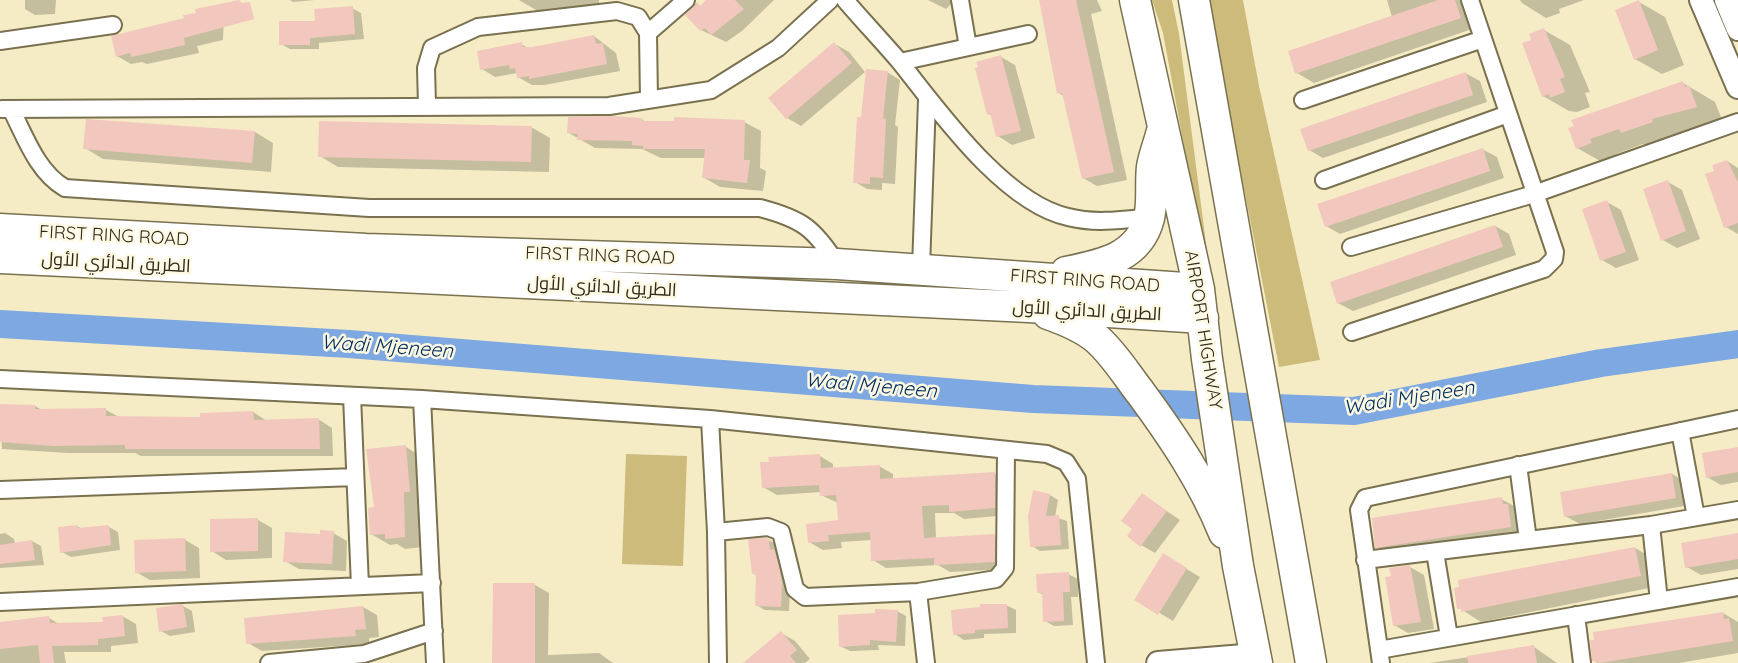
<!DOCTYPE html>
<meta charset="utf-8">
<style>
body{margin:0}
canvas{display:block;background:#f5ecc6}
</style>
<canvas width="1738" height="663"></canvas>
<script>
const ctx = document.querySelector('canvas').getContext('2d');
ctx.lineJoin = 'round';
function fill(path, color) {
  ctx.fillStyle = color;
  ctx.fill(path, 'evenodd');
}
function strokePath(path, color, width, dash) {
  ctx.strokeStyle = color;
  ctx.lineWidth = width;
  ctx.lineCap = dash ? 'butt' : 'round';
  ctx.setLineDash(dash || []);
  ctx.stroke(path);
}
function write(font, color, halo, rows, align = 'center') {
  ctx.font = font + ' Quicksand,Cairo,sans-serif';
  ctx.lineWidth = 5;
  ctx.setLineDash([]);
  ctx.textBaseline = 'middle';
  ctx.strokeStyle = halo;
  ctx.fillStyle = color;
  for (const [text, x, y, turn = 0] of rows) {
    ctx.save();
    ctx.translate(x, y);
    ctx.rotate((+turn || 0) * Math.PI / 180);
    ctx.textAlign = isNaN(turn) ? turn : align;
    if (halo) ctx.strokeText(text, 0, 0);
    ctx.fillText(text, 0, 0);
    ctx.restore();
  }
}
const green = new Path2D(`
 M1152,0H1172L1179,34L1215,313L1163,33Z
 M1207,0H1243L1259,86L1320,360L1279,367Z
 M626,454L687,456L683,566L622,564Z`);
const shadow = new Path2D(`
 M25,0H56L55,14L35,15L25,9Z
 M290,0H315L293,2Z
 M519,0H599V9L536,10Z
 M709,0H774L742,31L726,42L701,30L697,4L701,7Z
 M928,0H955L946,9Z
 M1040,0H1097L1102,11L1091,14L1127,180L1097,186L1083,178L1065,97L1059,93Z
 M1387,0H1459L1470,6L1478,27L1314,83L1297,73L1392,17Z
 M1520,0H1584L1559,9L1560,13L1546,18L1522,3Z
 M1639,2L1665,17L1684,65L1662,74L1635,59Z
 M352,8L361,13L364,39L319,43V49H290L281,44L316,22Z
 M224,15L223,40L197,46L199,53L147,64L142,62L131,64L117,56L186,19Z
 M1544,30L1570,45L1590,92L1585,93L1590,107L1577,112L1569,111L1543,96L1533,41Z
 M594,36L616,53L620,71L544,85H532L518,77L517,73L495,77L482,69L521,44L530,49Z
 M835,44L849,52L865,72L801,126L787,118Z
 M1001,57L1015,65L1035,138L1012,145L998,136L991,115L988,114Z
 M887,72L900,80L895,125L898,127L895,184L882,183V190L867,189L855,182L862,119Z
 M1465,73L1480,81L1487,102L1323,158L1309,150Z
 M1683,83L1715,102L1723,122L1677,134L1678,137L1648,147L1643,144L1616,154L1617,158L1604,163L1577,148L1570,129Z
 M641,119L646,122H744L761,131L760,168L766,171L763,191L720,187L703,177L705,158H661L642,149L595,148L569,133Z
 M531,127L550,138L549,172L338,167L320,156Z
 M255,132L273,143L271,172L103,159L85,148Z
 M1482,149L1497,157L1504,178L1340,234L1326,226Z
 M1727,161L1738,168V234L1726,227L1716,172Z
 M1668,182L1682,190L1700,239L1677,248L1663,240Z
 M1607,202L1621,210L1639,260L1616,268L1602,260Z
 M1495,226L1509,234L1516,255L1353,311L1338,303Z
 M0,405L35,406L42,410H106L121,418L202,419L253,412L267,421L318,419L332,428L333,456H141L135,453H68L2,449Z
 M406,447L424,458L423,547L405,549L397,544L390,545L371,534L375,509Z
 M1738,448V482L1721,485L1707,477Z
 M820,456L833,464V469L879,466L893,474V480L995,474L1009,482L1008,515L964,519L954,513H935L936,539L994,536L1008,544V569L950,572L938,565L886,568L873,560L872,540L841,542L842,548L823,550L809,542L839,522L838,503L821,495V492L777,495L763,487Z
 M1672,474L1686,482L1690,505L1580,524L1565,516Z
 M1050,495L1058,500L1055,517L1067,521L1069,549L1040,551L1032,546Z
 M1143,495L1180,520L1155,553L1141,545L1134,529Z
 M1501,499L1520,509L1529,537L1395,558L1377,547Z
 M258,520L272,528V558L226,560L212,551Z
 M77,526L82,529L109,527L118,532L120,550L71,557L62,552Z
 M5,533L14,539L15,544L32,541L41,546L44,565L0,568V534Z
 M333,533L347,541L346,571L299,569L285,561L321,536Z
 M1738,535V569L1701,575L1687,567Z
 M185,540L199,548L200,578L150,580L136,572Z
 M769,540L777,545L790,589L789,611L765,610L756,605L757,576L753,573Z
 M1635,548L1654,559L1659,586L1481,622L1459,608Z
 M1163,555L1200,577L1173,621L1136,599Z
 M1410,567L1424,575L1434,629L1408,633L1394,625Z
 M1068,574L1078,579V597H1071L1073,625L1054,626L1045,621L1043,595L1038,592Z
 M535,585L549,593L548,655L599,653L613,663H494Z
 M1006,605L1016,610V633L984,634V638L964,640L955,634Z
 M183,606L192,611L195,632L170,636L161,631Z
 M363,607L377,615L379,637L369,638V644L262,651L248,643Z
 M897,611L906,616L905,646L878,645L879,650L850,651L840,646Z
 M1723,613L1738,622V653L1679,663H1597L1594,660Z
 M122,616L136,624L138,643L111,646V652H64L66,663H0V623L49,618L59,624L104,623Z
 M781,633L795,641L810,659L805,663H745Z
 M1534,647L1557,663H1430Z`);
const river = new Path2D(`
 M0,324L349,344L1033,399L1354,411L1601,363L1738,344`);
const building = new Path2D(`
 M239,0L242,3L250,2L254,19L184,38L185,45L131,57L130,53L116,57L111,36L184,18L183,15L196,13L195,9Z
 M706,0H735L744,9L711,35L705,28L700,31L685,15L697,2L700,6Z
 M1039,0H1076L1114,172L1082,179L1062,93L1057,94Z
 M1438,0H1455L1461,18L1295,74L1288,51Z
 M1639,0L1658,50L1634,60L1615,10Z
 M353,6L355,34L310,38V45H279V21H315L314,9Z
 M1544,28L1565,77L1560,79L1565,92L1550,98L1549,94L1542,97L1522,43L1531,40L1529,34Z
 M594,35L596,44L603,43L607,64L529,79V76L517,78L515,68L510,69L509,65L480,70L477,51L522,42L523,47H532Z
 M834,42L852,63L786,119L768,98Z
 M1001,55L1021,131L996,137L990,113L987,115L975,68L978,67L976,62Z
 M866,69L888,71L883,118L886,119L883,178L870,177V184L853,183L857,117H861Z
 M1466,72L1473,95L1308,151L1300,129Z
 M1683,81L1685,87L1689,85L1697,107L1652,119L1653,122L1621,133L1619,129L1590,139L1592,143L1576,149L1568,128L1574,126L1571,120Z
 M613,116L642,118L643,121H674V117L745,120L744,160H750L747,183L702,178L705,149H643V146L632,145V141L577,140L578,134L567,133L568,117Z
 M86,119L255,131L252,163L83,149Z
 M319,121L532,126L531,162L318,157Z
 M1483,148L1490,171L1325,227L1317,204Z
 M1727,160L1738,182V223L1724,228L1705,174L1714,171L1712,165Z
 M1668,180L1686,231L1661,241L1643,189Z
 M1607,200L1626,252L1600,261L1582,209Z
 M1495,225L1503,247L1337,304L1330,282Z
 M0,404L35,405V409L106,408V416L200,417V413L253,411L254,420L319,418L320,449H125V445L53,446L0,442Z
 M406,445L410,492H404L405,537L385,539V534L370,535L368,508L374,507L366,449Z
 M1738,447V472L1706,478L1702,453Z
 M820,454L821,468L880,465V479L995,472V508L949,512V505L922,506L924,538L995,534V562L934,565V558L871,561L870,532L828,535L829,541L808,543L806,524L838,520L836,495L820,496L819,485L762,488L760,462H769L768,457Z
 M1672,473L1676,498L1564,517L1560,492Z
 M1033,490L1050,494L1046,516L1059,515L1061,545L1030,547L1028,516Z
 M1142,493L1167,511L1140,547L1127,536L1132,529L1121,521Z
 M1502,497L1503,504H1508L1511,527L1375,548L1372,518Z
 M258,518V551L210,552V519Z
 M77,525L78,528L109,525L111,545L60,553L58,527Z
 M320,530L334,531L332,564L283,562L285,532L320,534Z
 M1738,533V559L1685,568L1681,543Z
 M185,538L186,571L135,573L134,540Z
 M767,538L769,539L770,550L774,549L779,567L782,583L781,607L755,606L756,574H752L748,539Z
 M32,540L35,560L0,564V545Z
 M1635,547L1641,576L1461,612V609H1457L1454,588L1459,587L1458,580Z
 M1163,553L1187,568L1158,615L1134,600Z
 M1410,565L1421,622L1393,626L1385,577L1391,576L1389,568Z
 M1069,572L1070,592H1063L1064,621L1043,622L1042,593H1037L1036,574Z
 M493,583H535V663H492Z
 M183,604L187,627L159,632L156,608Z
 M980,604H1007L1008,628L975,630V633L953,635L951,610L980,607Z
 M363,606L366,629L355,630L356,636L246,644L244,618Z
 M875,609L898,610L896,642L870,640V645L839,647L838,615L875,613Z
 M1723,612L1724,619L1729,618L1733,641L1600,663L1592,661L1590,640H1594L1593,632Z
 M123,615L125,636L98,639V645L52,646L54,663H40L38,645L0,649V622L49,616L50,623L103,622L102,617Z
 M781,631L797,650L790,656L796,663H743Z
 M1534,645L1537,663H1468L1467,656Z`);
const street = new Path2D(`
 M845,0C863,21 882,41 900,62C939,111 1004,203 1068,217C1095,224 1122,220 1150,217
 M960,0L968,47
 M648,33L686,0
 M0,41L113,25
 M900,62L1028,34
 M1303,100L1483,39
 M427,105L426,68L432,48L478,27L617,11L638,17L648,33L649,100
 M2,109L609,106L711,90L778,48L830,0
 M11,109C25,136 37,172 65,188L369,208H760C802,219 814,228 837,264
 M1324,180L1508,114
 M1351,247L1534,194L1738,122
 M921,268L927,100
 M1352,332L1544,269L1554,259L1555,252L1470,0
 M0,379L422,399L710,419L1047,454L1066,462L1077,479L1096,663
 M352,396L360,586
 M422,399L435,663
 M710,419L716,532L718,663
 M1680,431L1696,517
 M1518,465L1528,540
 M0,490L355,477
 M1651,525L1659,601
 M716,532L768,527L781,532L795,589L805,597L918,592L996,579L1005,568L1006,450
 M1435,552L1449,637
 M1365,560L1651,525L1738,510
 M918,592L926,663
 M0,602L432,583
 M1576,615L1582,663
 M1379,650L1738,587
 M269,663L364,654L434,631
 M1381,663L1359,510L1365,498L1738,419`);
const secondary = new Path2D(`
 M1701,0L1738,87
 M1726,0L1738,29
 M1158,663L1256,655`);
const highway = new Path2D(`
 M1135,0L1199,289L1207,359L1238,566L1257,663
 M1194,0C1234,221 1271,442 1311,663
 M0,229L366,249L837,264L1199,289
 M0,258L1029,307L1203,318
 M1066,272C1101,265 1139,258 1149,218C1153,202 1150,184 1152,167C1154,155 1159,143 1162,131
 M1048,314C1065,320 1083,327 1097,339C1114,354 1126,374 1140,392C1173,437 1203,481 1224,533`);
const streetNames = [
 ["FIRST RING ROAD",114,236,3],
 ["FIRST RING ROAD",600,256,2],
 ["الطريق الدائري الأول",116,263,3],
 ["FIRST RING ROAD",1085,281,4],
 ["الطريق الدائري الأول",602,287,3],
 ["الطريق الدائري الأول",1087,311,3],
 ["AIRPORT HIGHWAY",1203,330,81]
];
const waterNames = [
 ["Wadi Mjeneen",387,347,4],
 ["Wadi Mjeneen",871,386,5],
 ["Wadi Mjeneen",1409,398,-9]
];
fill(green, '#ccbb7b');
fill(shadow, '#0003');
strokePath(river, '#7da8e1', 28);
fill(building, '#f2c8be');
strokePath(street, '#79714f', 20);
strokePath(secondary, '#79714f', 26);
strokePath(highway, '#79714f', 33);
strokePath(street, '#fff', 16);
strokePath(secondary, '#fff', 22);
strokePath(highway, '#fff', 30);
write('18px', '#2e2b1d', '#fef9e2', streetNames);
write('italic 20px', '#022f61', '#fef9e2', waterNames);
</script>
